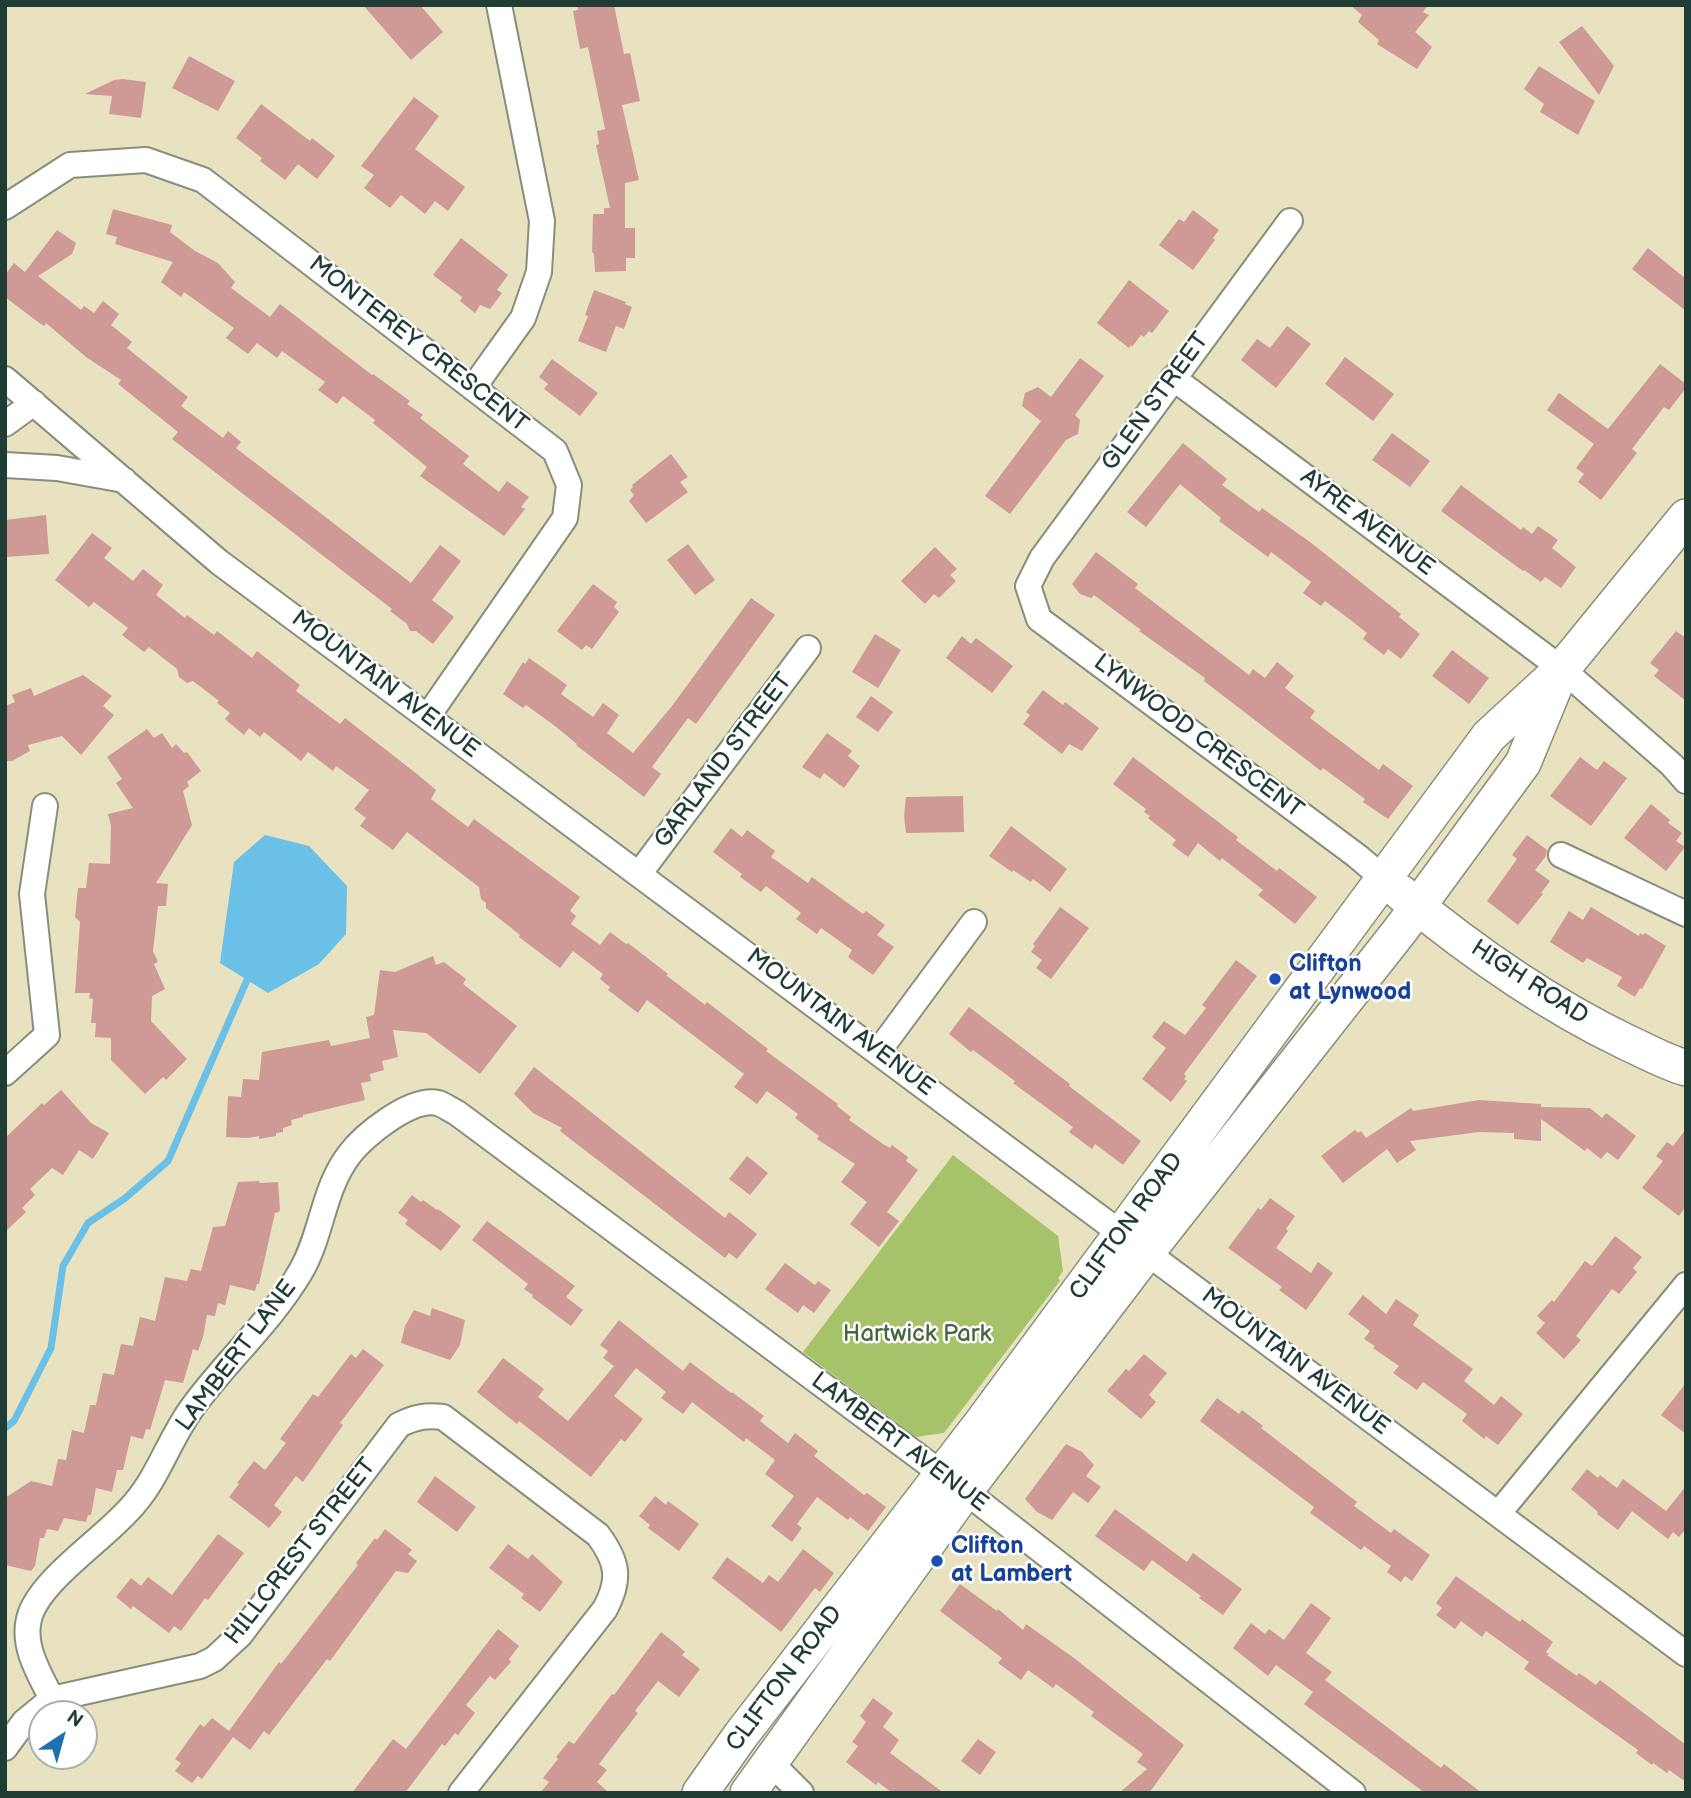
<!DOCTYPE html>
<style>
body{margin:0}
#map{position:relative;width:1691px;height:1798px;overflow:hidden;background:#e9e2c1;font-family:"Balsamiq Sans",sans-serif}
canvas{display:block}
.frame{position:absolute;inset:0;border:7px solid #1f3d34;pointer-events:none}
.north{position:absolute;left:28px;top:1700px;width:70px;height:70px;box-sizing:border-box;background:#fff;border:2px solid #a5b1ae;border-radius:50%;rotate:36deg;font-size:19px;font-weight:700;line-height:28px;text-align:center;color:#1f3d34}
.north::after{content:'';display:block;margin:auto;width:24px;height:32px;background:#1f6fb2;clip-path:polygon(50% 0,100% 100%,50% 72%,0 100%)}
</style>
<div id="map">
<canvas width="1691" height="1798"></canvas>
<div class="frame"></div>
<div class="north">N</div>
</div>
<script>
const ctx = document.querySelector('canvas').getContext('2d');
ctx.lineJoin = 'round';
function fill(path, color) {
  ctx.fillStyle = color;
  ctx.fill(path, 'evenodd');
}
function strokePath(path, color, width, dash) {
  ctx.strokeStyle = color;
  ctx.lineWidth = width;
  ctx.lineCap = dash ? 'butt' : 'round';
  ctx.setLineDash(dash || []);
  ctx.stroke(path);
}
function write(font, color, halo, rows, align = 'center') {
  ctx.font = font + ' "Balsamiq Sans",sans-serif';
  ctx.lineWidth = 5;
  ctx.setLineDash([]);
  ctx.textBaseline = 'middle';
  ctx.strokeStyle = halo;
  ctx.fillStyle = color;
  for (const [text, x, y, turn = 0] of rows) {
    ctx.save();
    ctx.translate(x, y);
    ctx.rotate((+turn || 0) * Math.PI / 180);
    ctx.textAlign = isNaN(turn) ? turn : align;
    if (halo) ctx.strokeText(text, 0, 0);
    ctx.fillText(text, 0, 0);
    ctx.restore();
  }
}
const green = new Path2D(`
 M953,1155L1058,1236L1063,1271L1058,1278L1060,1281L944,1433L916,1437L803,1352Z`);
const water = new Path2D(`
 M265,835L309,846L347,886L346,934L319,964L268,993L220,963L234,862Z`);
const stream = new Path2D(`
 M5,1428L14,1421L51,1348L63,1266L88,1223L124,1199L168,1161L247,980`);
const building = new Path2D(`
 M363,5H420L443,32L411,60Z
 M577,5H614L624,54L630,53L640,101L622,105L639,180L625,183V228H635V258H626V271L595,272L594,254L592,252L593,214H604V208H610L596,145L599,144L597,131L605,129L588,47L580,49L573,11L578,10Z
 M1350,5H1428L1423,12L1429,15L1415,32L1432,47L1417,69L1377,44L1379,40L1358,22L1362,15Z
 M1582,26L1614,66L1599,95L1559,42Z
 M189,56L235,81L218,111L172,88Z
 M1539,66L1595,101L1578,135L1540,112L1544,104L1524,89Z
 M123,79L146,82L141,118L109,114L112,96L85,94L114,80Z
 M414,97L439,116L415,149L465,187L448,211L435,201L425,214L401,195L390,208L364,188L374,175L361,166Z
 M261,104L310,141L312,138L335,156L317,179L298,164L285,180L260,161L262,158L236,138Z
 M113,209L172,225L170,232L195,251L218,263L235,282L231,288L270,317L280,304L372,375L373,374L410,401L407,404L423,415L420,418L469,456L463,464L499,492L507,481L529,497L521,507L525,509L504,536L420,476L427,467L373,423L375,420L343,396L337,404L318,390L325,382L282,351L277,358L257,343L248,354L226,338L234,328L184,292L181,297L161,282L173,262L115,244L117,237L106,234Z
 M1193,210L1219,230L1213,238L1215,240L1193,270L1159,245L1179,219L1184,222Z
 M57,230L76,243L72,254L38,276L81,310L84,306L94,313L103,301L119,314L111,325L132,342L127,348L188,397L181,406L223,438L228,431L241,442L236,448L411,583L440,545L461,561L432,600L454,617L433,644L416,631H410L407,624L390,611L392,609L172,439L178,432L118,384L121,380L86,357L46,323L44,326L34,319L5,297V275L14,263L25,272Z
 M461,238L508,275L497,290L502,293L490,309L480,305L475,313L460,301L462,297L433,275Z
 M1648,248L1686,279V311L1632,269Z
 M1129,280L1169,311L1152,333L1149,331L1144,337L1141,335L1132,347L1131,345L1129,348L1097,323Z
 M594,290L626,302L625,304L632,307L624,329L616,326L606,352L578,341L588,316L585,315Z
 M1287,326L1311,344L1276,388L1241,360L1257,339L1270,348Z
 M1345,357L1394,394L1373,421L1325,384Z
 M1080,358L1104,376L1075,415L1080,420L1078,434L1066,440L1010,514L985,496L1041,421L1022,406L1025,393L1038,387L1051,397Z
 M552,359L598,393L580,416L544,389L548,384L539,377Z
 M1660,364L1686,384V388L1669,410L1664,407L1632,449L1637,453L1601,500L1578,482L1584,474L1576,468L1594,444L1547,410L1559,393L1608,429Z
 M1392,433L1430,461L1410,487L1372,460Z
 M1183,443L1227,479L1222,485L1259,512L1262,508L1310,542L1401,614L1399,617L1420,634L1401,659L1388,649L1384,655L1363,639L1367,633L1352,621L1325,601L1321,606L1303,593L1311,582L1271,552L1268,557L1219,521L1221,518L1180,484L1146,527L1127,512Z
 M671,454L688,477L680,482L688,492L646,523L629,501L634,495L630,490L633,487L632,485Z
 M1461,485L1521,530L1523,527L1532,534L1538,526L1558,540L1552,548L1576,567L1561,588L1545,577L1541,582L1524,570L1523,571L1441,511Z
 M46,515L49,554L5,557V520Z
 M92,533L112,548L104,558L133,581L143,569L163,585L156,595L185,618L187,615L214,635L217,631L252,658L257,651L300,685L296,691L340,724L345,718L417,774L436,790L431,799L468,827L474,819L580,897L570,911L576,916L571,924L600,945L610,932L626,944L628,943L668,974L666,975L705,1005L707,1002L768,1049L766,1051L838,1104L837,1106L851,1117L849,1120L883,1144L890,1148L892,1145L908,1157L906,1161L918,1170L887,1212L899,1221L879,1247L850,1224L867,1202L841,1182L855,1164L817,1139L819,1136L795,1118L798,1114L767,1091L757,1104L734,1087L744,1074L647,1000L638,1013L608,990L610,987L600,979L603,974L573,951L560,968L519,937L520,935L486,908V903L481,899L479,887L407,832L393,850L360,826L366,818L354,809L369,790L336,766L333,771L308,752L301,761L264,732L260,737L249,728L244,735L225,719L230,713L217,703L219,701L193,681L187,683L179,677L177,669L149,647L144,652L122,635L128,628L94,602L89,607L55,580Z
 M688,544L715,580L695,595L667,560Z
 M935,547L957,569L950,575L956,581L939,598L934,594L925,604L901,581Z
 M1096,552L1138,584L1135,588L1249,675L1253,669L1265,678L1277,662L1294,676L1285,688L1315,711L1310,718L1379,770L1383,764L1413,786L1388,819L1363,802L1365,799L1323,768L1321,771L1204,681L1205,678L1139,631L1141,630L1094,595L1091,598L1080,594L1072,584Z
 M593,584L617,602L614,607L619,612L592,649L586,645L582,650L557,631Z
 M751,598L775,615L696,724L688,718L652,767L661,774L644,797L576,745L577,744L555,726L526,705L523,708L503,694L523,662L525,664L529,658L567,685L561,694L593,717L603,703L619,715L607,733L633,753L672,706Z
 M1676,631L1686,638V701L1654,676L1659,670L1650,663Z
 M875,634L901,650L878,688L852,672Z
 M962,636L971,644L976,638L1013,666L992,693L946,658Z
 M1452,650L1489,678L1469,704L1432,676Z
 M83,675L112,696L103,706L114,715L81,755L62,736L28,745L30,751L12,761H5V706L15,702L12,695L31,688L34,696Z
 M1043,690L1063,705L1065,702L1099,728L1082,751L1069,744L1062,754L1023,724L1030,715L1026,712Z
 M871,696L893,712L878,732L856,717Z
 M147,729L154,738L162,733L172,748L176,744L184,753L187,752L201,771L187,782L189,786L183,791L192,825L156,883L168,884L166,906H158L153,951L158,962L154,964L165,989L152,996L151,1021L187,1059L166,1080L163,1077L145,1094L111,1060V1038L95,1037L96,1023H91L93,999L89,998L90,993H75L80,922L75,917L78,888H86L89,863L110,864L111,826L108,814L133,808L116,783L122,779L107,757Z
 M827,733L852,751L848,756L860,766L844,788L824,773L820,779L802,767Z
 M1133,757L1238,837L1236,840L1277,871L1279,868L1317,897L1295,924L1258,895L1263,890L1222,858L1220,861L1198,843L1188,857L1172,845L1176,840L1148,818L1150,816L1144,812L1146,809L1113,784Z
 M1580,757L1597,770L1604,761L1627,778L1591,826L1550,796Z
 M963,796L964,832L906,833L904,816L906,797Z
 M1651,804L1670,820L1668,823L1682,833L1676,841L1685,847L1666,871L1624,838Z
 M1011,826L1067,869L1050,892L1033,879L1031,882L1013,870L1012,872L989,856Z
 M731,828L742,837L747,830L775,851L771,857L808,883L812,877L863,914L866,911L885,925L877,935L894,947L873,975L848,957L852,950L821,928L817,934L796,919L801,913L766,886L761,892L740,877L742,874L713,852Z
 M1527,835L1547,850L1546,856L1535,870L1550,881L1541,893L1543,894L1518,925L1487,901L1517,859L1512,855Z
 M1060,907L1089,928L1051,979L1036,968L1042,960L1031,952L1035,946L1033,944Z
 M1591,907L1639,936L1640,933L1643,935L1645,933L1666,946L1642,989L1640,988L1635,997L1617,986L1622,977L1587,958L1583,963L1550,942L1569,911L1583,920Z
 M433,956L436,965L444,962L466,979L463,984L517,1026L480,1074L426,1033L393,1030L398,1057L382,1061L384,1070L370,1074L371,1081L361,1083L365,1100L303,1115V1117L291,1120L292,1125L283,1128V1132L276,1133V1136L259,1139V1136L248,1138L226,1137L228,1096L241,1097L243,1079L259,1080L262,1052L329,1040L331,1046L370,1038L366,1017L374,1015L380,970L395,972Z
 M1236,960L1257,976L1184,1074L1186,1076L1184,1079L1187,1081L1171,1102L1142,1079L1166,1048L1152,1037L1164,1021L1185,1035L1206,1008L1202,1005Z
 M969,1007L1070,1084L1069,1086L1141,1141L1123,1165L1095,1144L1092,1149L1069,1132L1073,1127L1013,1083L1015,1081L973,1050L971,1052L949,1034Z
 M534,1067L725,1218L729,1212L757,1234L737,1259L729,1253L725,1258L560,1131L562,1128L533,1113L514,1094Z
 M61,1090L91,1123L109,1133L93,1159L79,1150L63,1175L52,1168L30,1189L35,1195L22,1208L26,1212L5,1232V1138L42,1103L44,1105Z
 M1479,1100L1541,1104V1107L1590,1108L1602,1118L1606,1113L1636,1136L1618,1160L1607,1152L1601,1159L1587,1148L1585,1151L1541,1119V1141L1514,1139V1133L1479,1132L1410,1141L1416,1150L1397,1163L1387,1149L1343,1183L1321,1156L1355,1130L1358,1133L1361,1131L1366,1138L1411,1108L1413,1111Z
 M1686,1129V1206L1679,1216L1642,1188L1663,1161L1656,1156L1667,1142L1673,1146Z
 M747,1156L768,1173L750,1195L729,1179Z
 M259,1181L260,1183L278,1182L280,1209L279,1212L275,1213L259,1284H257L255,1291L230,1285L225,1305L218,1303L215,1316L207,1315L203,1337L198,1351L193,1349L183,1383L165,1380L150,1430L146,1429L143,1439L131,1436L123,1470H117L112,1492L96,1488L91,1515H88L86,1522L64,1518L58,1531L47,1529L44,1538H40L35,1566L31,1571L5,1565V1498L31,1481L52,1486L58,1459L66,1460L72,1430L84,1433L90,1405H96L103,1373L114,1375L121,1344L133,1346L140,1317L155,1321L165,1277L187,1281L191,1269L201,1271L213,1227L225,1226L238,1182Z
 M412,1195L421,1202L423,1200L437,1210L438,1209L461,1226L441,1251L405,1224L408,1220L398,1213Z
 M1270,1198L1295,1216L1286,1229L1288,1231L1276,1248L1311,1273L1318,1262L1333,1273L1306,1310L1279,1290L1282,1287L1228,1248L1258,1208L1261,1210Z
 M487,1221L575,1286L566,1297L583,1310L571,1326L532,1297L533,1295L524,1289L528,1284L472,1240Z
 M1615,1236L1642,1257L1633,1268L1637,1272L1619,1294L1612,1289L1576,1336L1581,1340L1564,1359L1536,1333L1545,1323L1537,1316L1552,1300L1554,1302L1585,1261L1592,1266Z
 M785,1263L815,1285L818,1281L831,1290L814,1313L803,1305L798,1313L765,1289Z
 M1363,1295L1386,1314L1396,1299L1419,1315L1413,1325L1473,1369L1464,1381L1494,1405L1501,1396L1523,1414L1498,1445L1486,1436L1484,1439L1462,1421L1467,1414L1423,1382L1417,1390L1393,1373L1399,1366L1373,1348L1375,1346L1364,1339L1370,1331L1348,1314Z
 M432,1308L465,1320L460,1345L450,1360L401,1343L405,1326L414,1310L430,1316Z
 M619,1320L683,1371L690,1362L731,1393L732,1392L764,1416L760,1421L788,1443L795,1433L818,1451L814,1456L864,1495L867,1493L886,1507L868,1531L850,1517L848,1520L817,1497L797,1524L802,1528L792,1542L771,1526L794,1496L765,1474L775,1460L746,1438L744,1442L692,1402L683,1414L661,1398L666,1392L636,1368L614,1396L643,1419L625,1442L621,1439L591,1477L519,1421L517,1424L477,1392L503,1358L544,1389L538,1397L568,1421L614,1366L603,1358L608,1351L600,1345Z
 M363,1349L384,1365L340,1423L343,1425L303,1482L296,1476L274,1505L282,1512L269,1528L229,1497L239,1484L237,1483L254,1461L265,1470L286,1443L280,1439L313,1394L318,1397L351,1354L356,1358Z
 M1144,1354L1167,1373L1149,1395L1156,1402L1141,1419L1107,1391L1126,1369L1129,1371Z
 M1686,1383V1434L1661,1415Z
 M1217,1398L1239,1414L1242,1410L1263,1426L1261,1428L1357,1502L1354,1506L1391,1533L1394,1529L1430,1555L1412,1581L1405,1576L1401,1582L1387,1572L1391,1566L1364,1546L1361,1550L1320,1520L1310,1513L1314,1507L1200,1421Z
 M1066,1444L1082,1452L1094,1465L1086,1476L1101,1487L1088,1503L1073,1492L1052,1520L1037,1512L1025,1499Z
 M1587,1469L1598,1478L1600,1475L1617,1488L1623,1479L1666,1511L1686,1486V1529L1679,1537L1673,1532L1668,1539L1632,1511L1618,1530L1597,1514L1598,1512L1571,1489Z
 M435,1476L476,1507L457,1532L417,1502Z
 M655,1496L666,1505L668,1501L699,1524L679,1551L648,1528L650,1525L639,1516Z
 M1115,1509L1187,1562L1193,1553L1242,1589L1223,1615L1199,1598L1201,1596L1152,1560L1144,1571L1095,1536Z
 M385,1529L412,1550L408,1554L417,1561L408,1573L396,1571L330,1661L327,1659L269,1735L264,1731L250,1750L233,1737L202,1779L198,1776L192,1783L175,1771L181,1763L175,1759L200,1724L204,1727L212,1718L229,1731L279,1662L281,1664L358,1565L356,1563L375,1538L377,1540Z
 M218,1534L244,1553L208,1600L205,1598L181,1631L174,1626L169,1633L133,1606L131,1609L116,1597L131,1578L141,1586L148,1577L172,1595Z
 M508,1544L528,1559L532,1554L563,1582L540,1612L521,1598L524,1594L489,1568Z
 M803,1549L834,1573L820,1592L815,1588L781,1632L712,1578L727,1557L763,1583L769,1575L778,1582Z
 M1456,1576L1520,1622L1522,1619L1553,1642L1546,1652L1549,1654L1547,1655L1577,1676L1579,1673L1596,1685L1600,1680L1686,1745V1782L1669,1770L1667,1773L1653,1763L1652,1765L1636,1753L1638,1750L1524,1669L1529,1662L1486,1631L1482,1637L1461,1621L1455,1629L1436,1615L1442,1608L1436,1603Z
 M960,1584L997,1611L998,1609L1023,1630L1026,1624L1074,1658L1184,1745L1149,1793H1119L1147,1769L1137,1762L1143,1754L1091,1716L1094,1712L1056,1684L1053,1688L1028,1670L1021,1680L998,1663L1002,1658L940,1611Z
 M1311,1603L1331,1618L1306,1653L1332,1672L1325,1680L1441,1768L1444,1764L1482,1793H1425L1304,1704L1313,1692L1276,1665L1268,1676L1233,1648L1251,1623L1265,1634L1269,1629L1284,1640Z
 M498,1629L519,1646L509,1659L511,1662L495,1680L490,1676L466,1705L475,1713L458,1735L455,1733L445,1746L442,1744L405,1793H352L393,1739L406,1749Z
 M661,1632L676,1644L685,1652L682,1655L700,1669L679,1697L658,1681L635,1711L638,1713L599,1764L607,1770L597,1782L609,1793H540L549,1782L543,1778L558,1759L556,1757L569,1741L574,1744L612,1694L614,1695Z
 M873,1698L893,1713L883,1727L899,1740L890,1753L944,1793H892L878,1782L876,1785L846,1762L858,1746L852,1742L866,1722L860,1716Z
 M978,1739L996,1752L980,1775L961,1761Z`);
const minor = new Path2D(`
 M5,207L70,165L146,160L203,180L555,451L569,485L565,518L428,716
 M1290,221L1042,558L1028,586L1039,619L1357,856L1383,878
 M1173,378L1562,669L1672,765L1686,781
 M5,379L219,562L1686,1654
 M473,388L523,318L539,272L542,221L499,5
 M5,424L34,403
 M5,465L57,468L124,480
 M1561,855L1686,914
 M639,874L808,648
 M878,1052L974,922
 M5,1073L47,1035L32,894L45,806
 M1498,1514L1686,1285
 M52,1699C40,1675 22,1647 29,1619C38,1580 108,1537 135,1503C159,1475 170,1438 192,1408C226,1361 271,1322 301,1271C322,1235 323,1189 349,1155C364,1135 411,1097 438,1103C444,1105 451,1110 457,1113L965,1491L1353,1793
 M5,1748L24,1722L52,1699L200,1666L214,1659L240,1635L399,1425C415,1417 426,1415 443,1417L598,1535C618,1562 621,1579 605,1609L461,1793
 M771,1763L801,1793`);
const secondary = new Path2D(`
 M1401,893C1470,950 1545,1003 1626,1042C1646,1051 1665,1062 1686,1068
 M700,1793L741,1735L981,1424L1489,736L1562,669L1686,517
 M748,1793L965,1491L1147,1252L1402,928L1523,763L1558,678`);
const markers = [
 [1275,979,7,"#1a4fb4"],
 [937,1561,7,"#1a4fb4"]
];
const streetNames = [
 ["MONTEREY CRESCENT",418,345,38],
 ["GLEN STREET",1156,402,-54],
 ["AYRE AVENUE",1367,523,37],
 ["MOUNTAIN AVENUE",385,685,37],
 ["LYNWOOD CRESCENT",1198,737,37],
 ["GARLAND STREET",724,761,-53],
 ["HIGH ROAD",1529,983,33],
 ["MOUNTAIN AVENUE",840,1023,37],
 ["CLIFTON ROAD",1127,1227,-54],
 ["LAMBERT LANE",237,1356,-53],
 ["MOUNTAIN AVENUE",1295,1362,37],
 ["LAMBERT AVENUE",899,1443,37],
 ["HILLCREST STREET",301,1552,-52],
 ["CLIFTON ROAD",785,1679,-53]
];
const transitNames = [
 ["Clifton",1289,965],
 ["at Lynwood",1289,993],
 ["Clifton",951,1547],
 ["at Lambert",951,1575]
];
const parkNames = [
 ["Hartwick Park",917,1335]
];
fill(green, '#a6c36a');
fill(water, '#6ac0e6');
strokePath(stream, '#6ac0e6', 7);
fill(building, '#cf9995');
strokePath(minor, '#84907a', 28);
strokePath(secondary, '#84907a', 38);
strokePath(minor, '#fff', 24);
strokePath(secondary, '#fff', 35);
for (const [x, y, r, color] of markers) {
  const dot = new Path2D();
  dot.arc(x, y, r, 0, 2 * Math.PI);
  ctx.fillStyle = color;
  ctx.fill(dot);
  strokePath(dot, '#fff', 2.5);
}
write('24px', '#1f3d34', '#fff', streetNames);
write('bold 24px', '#164399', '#fff', transitNames, 'left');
write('24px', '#486544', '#fff', parkNames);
</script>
